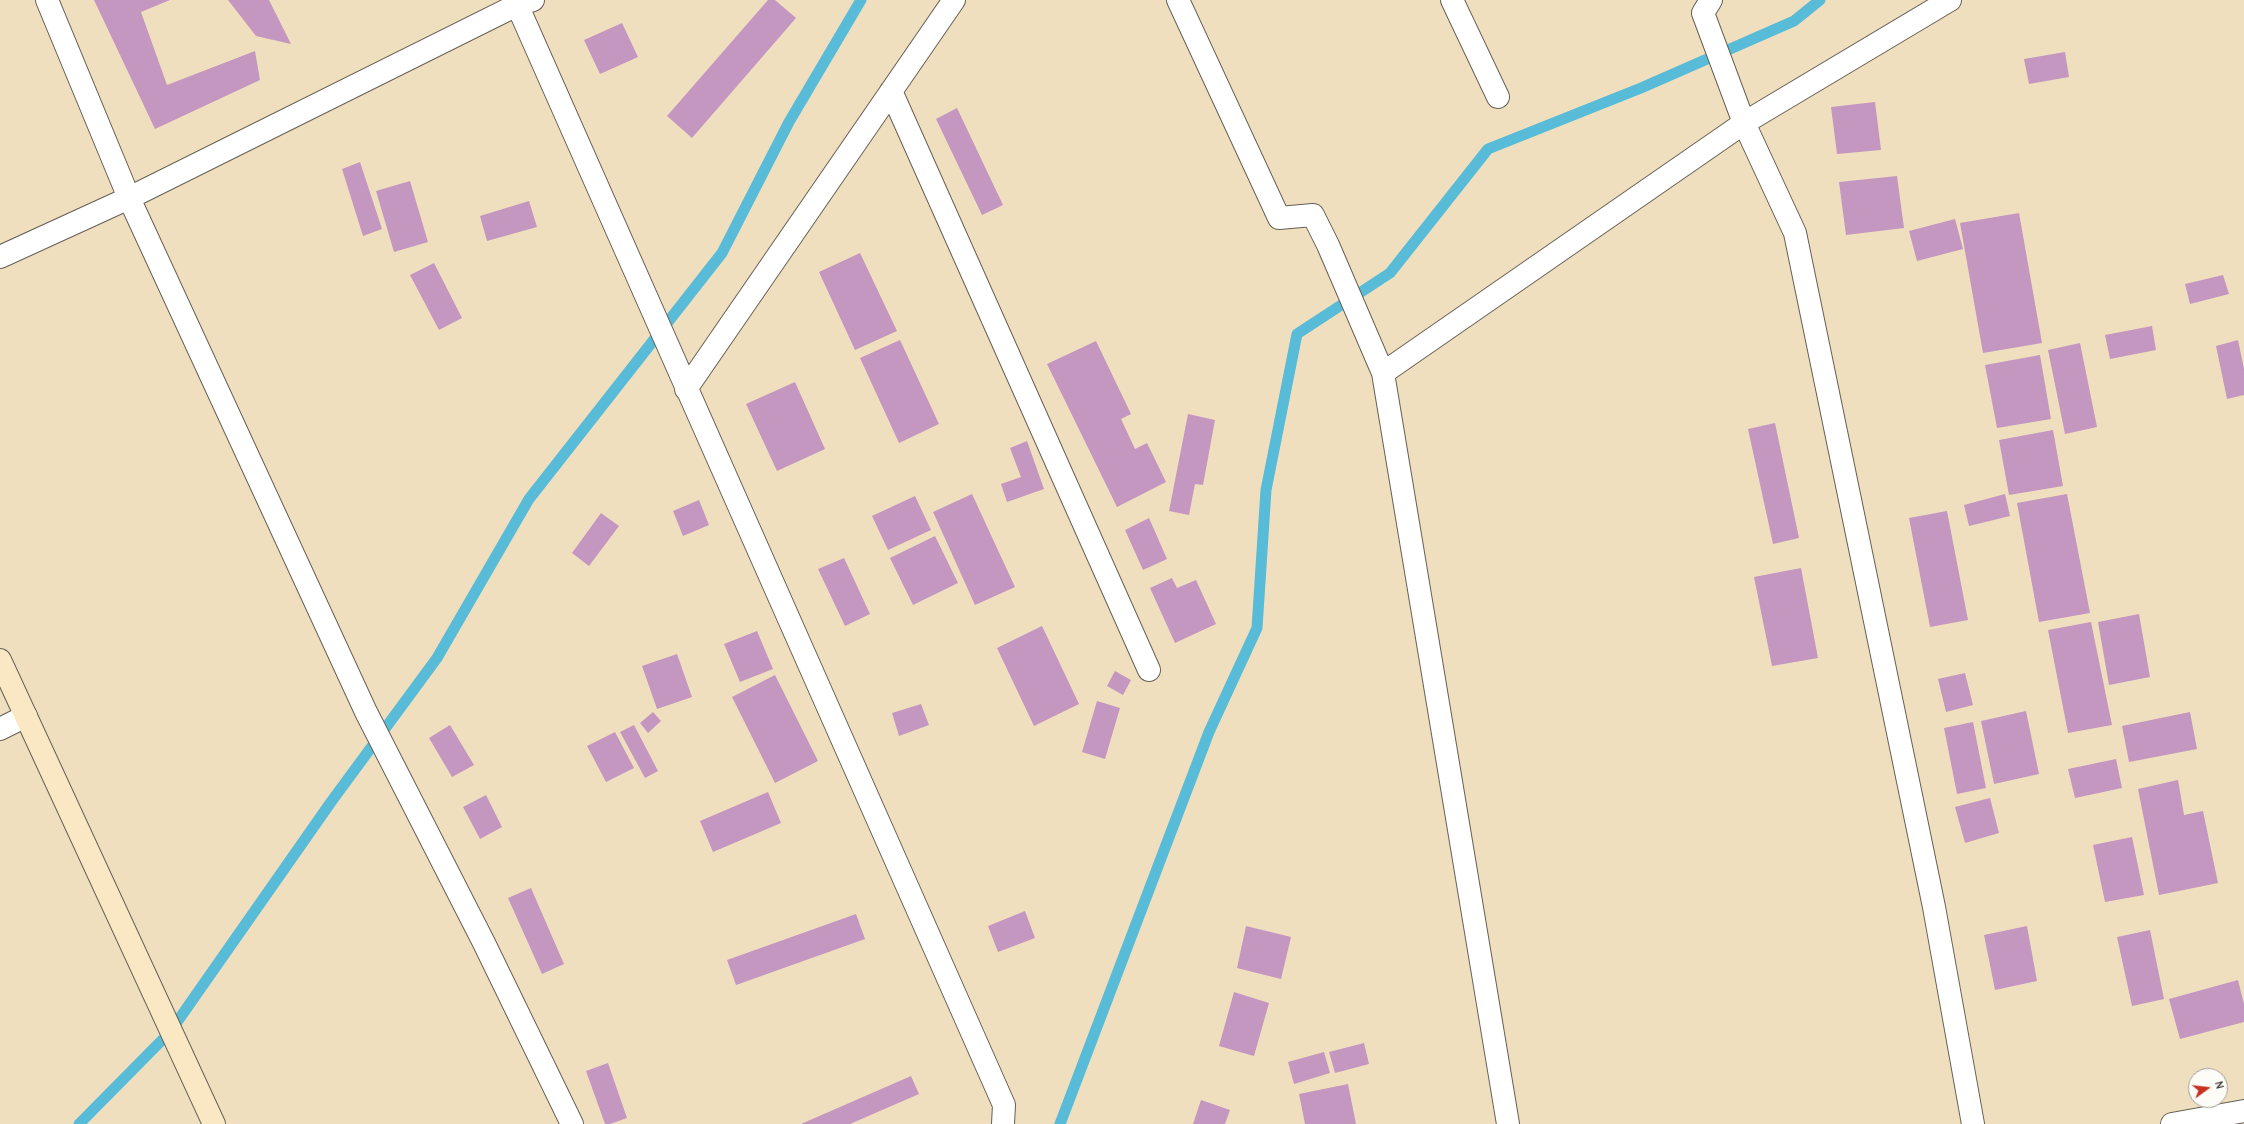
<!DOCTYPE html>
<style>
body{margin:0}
#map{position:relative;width:2244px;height:1124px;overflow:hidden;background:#f0dfbf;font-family:"Comic Neue",sans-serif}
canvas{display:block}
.north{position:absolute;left:2188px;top:1068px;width:40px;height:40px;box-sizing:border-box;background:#fdfcf7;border:1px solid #a3a29f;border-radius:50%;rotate:75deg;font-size:11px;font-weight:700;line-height:16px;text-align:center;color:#1c1c1c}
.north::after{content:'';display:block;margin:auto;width:14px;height:18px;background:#c8321e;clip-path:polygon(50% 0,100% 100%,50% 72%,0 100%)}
</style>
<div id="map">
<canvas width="2244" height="1124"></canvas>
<div class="north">N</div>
</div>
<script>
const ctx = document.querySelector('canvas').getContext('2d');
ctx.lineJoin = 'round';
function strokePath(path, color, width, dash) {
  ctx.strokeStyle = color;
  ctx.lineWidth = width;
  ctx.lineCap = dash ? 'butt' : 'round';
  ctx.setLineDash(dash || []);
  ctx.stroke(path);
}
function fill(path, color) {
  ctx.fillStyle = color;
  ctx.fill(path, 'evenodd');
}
const stream = new Path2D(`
 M79,1124L170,1032L331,802L437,658L529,499L722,253L789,122L861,0
 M1060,1124L1209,732L1257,628L1266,490L1297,334L1390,273L1488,149L1641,88L1794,21L1820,0`);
const building = new Path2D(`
 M94,0H170L141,12L167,85L255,51L260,80L155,129Z
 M228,0H269L291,44L256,36Z
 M768,0H775L796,18L692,138L667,116Z
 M622,23L638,57L600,74L584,40Z
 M2065,52L2069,77L2029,84L2024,59Z
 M1875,102L1881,150L1837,154L1831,107Z
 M957,108L1003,205L982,215L936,119Z
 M360,162L382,229L363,236L342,169Z
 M1897,176L1904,228L1846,235L1839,182Z
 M410,181L428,242L394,252L376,191Z
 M529,201L537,227L487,241L480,216Z
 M2019,213L2042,343L1983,353L1960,223Z
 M1955,219L1963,249L1917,261L1909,231Z
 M860,253L897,331L855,350L819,272Z
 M434,263L462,318L439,330L410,275Z
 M2223,275L2229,294L2190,304L2185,284Z
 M2152,326L2156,350L2110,359L2105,335Z
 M900,340L939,424L899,443L860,358Z
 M2238,340L2244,369V395L2227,399L2216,346Z
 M1096,341L1131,414L1121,419L1135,449L1147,443L1166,482L1117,507L1047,364Z
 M2080,343L2097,427L2065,434L2048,350Z
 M2040,355L2051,419L1997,428L1985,365Z
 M795,382L825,449L777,471L746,404Z
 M1188,414L1215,420L1203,485L1195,484L1189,515L1169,511Z
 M1775,423L1799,538L1773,544L1748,429Z
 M2053,430L2063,486L2009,495L1999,440Z
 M1027,441L1044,489L1007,502L1001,484L1021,477L1010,448Z
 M972,494L1015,587L975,605L933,512Z
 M2005,494L2010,516L1969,526L1964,505Z
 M2067,494L2090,613L2039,622L2017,503Z
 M915,496L931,530L888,550L872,516Z
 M699,500L709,525L683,536L673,511Z
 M1947,511L1968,620L1930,627L1909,518Z
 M601,513L619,526L589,566L572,553Z
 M1149,518L1167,559L1143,570L1125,530Z
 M935,536L958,583L913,605L890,558Z
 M844,558L870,614L845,626L818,569Z
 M1801,568L1818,658L1772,666L1754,577Z
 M1172,578L1177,588L1196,580L1216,624L1175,643L1150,588Z
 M2139,614L2150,677L2109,685L2098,622Z
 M2091,622L2112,725L2068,733L2048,630Z
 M1042,626L1079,704L1034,726L997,648Z
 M757,631L773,669L740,682L724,644Z
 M677,654L692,697L657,709L642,666Z
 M1115,671L1131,680L1123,695L1107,686Z
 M1965,673L1973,705L1946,712L1938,679Z
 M775,675L818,761L775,783L732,697Z
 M1097,701L1120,708L1105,759L1082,752Z
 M921,704L929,725L899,736L892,713Z
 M2026,711L2039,774L1994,784L1981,721Z
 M653,712L661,721L648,733L640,723Z
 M2190,712L2197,749L2129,762L2122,726Z
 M1973,722L1986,788L1957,794L1944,728Z
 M450,725L474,765L452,777L429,738Z
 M634,725L658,771L645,778L620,732Z
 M615,732L634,768L606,782L587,746Z
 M2116,759L2122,788L2075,798L2068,769Z
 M2178,780L2184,815L2203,811L2218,883L2159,895L2138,789Z
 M768,792L781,823L713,852L700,821Z
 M486,795L502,827L480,839L463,807Z
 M1990,798L1999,833L1965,843L1955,807Z
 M2132,837L2144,895L2105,902L2093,845Z
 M531,888L564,964L542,974L508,898Z
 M1025,911L1035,938L998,952L988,926Z
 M856,914L865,939L736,985L727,960Z
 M1246,926L1291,937L1281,979L1237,968Z
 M2027,926L2037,981L1995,990L1984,935Z
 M2150,930L2164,999L2132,1006L2117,937Z
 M2238,980L2244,1004V1022L2180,1039L2169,999Z
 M1234,992L1269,1003L1254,1056L1219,1046Z
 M1364,1043L1369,1064L1335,1073L1329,1052Z
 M1324,1052L1330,1073L1294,1084L1288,1062Z
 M608,1063L627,1118L610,1124H605L586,1071Z
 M911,1076L919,1094L850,1124H801Z
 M1348,1084L1356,1124H1305L1299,1094Z
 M1201,1100L1230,1110L1225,1124H1193Z`);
const street = new Path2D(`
 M47,0L129,198L366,712L484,943L572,1124
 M515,0L1004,1105L1003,1124
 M1178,0L1279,218L1313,215L1328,245L1383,373
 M1452,0L1498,97
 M1711,0L1703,13L1744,123L1795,233L1934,907L1973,1124
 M891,91L1149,670
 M0,257L129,198L517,5L533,0
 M686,389L954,0
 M0,729L26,716
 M1508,1124L1383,373L1744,123L1950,0
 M2172,1124L2244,1111`);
const secondary = new Path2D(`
 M0,660L214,1124`);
strokePath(stream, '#58bbd7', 11);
fill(building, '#c397bf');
strokePath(street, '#666055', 24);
strokePath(secondary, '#666055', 24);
strokePath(street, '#fff', 22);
strokePath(secondary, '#fae7c3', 22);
</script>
